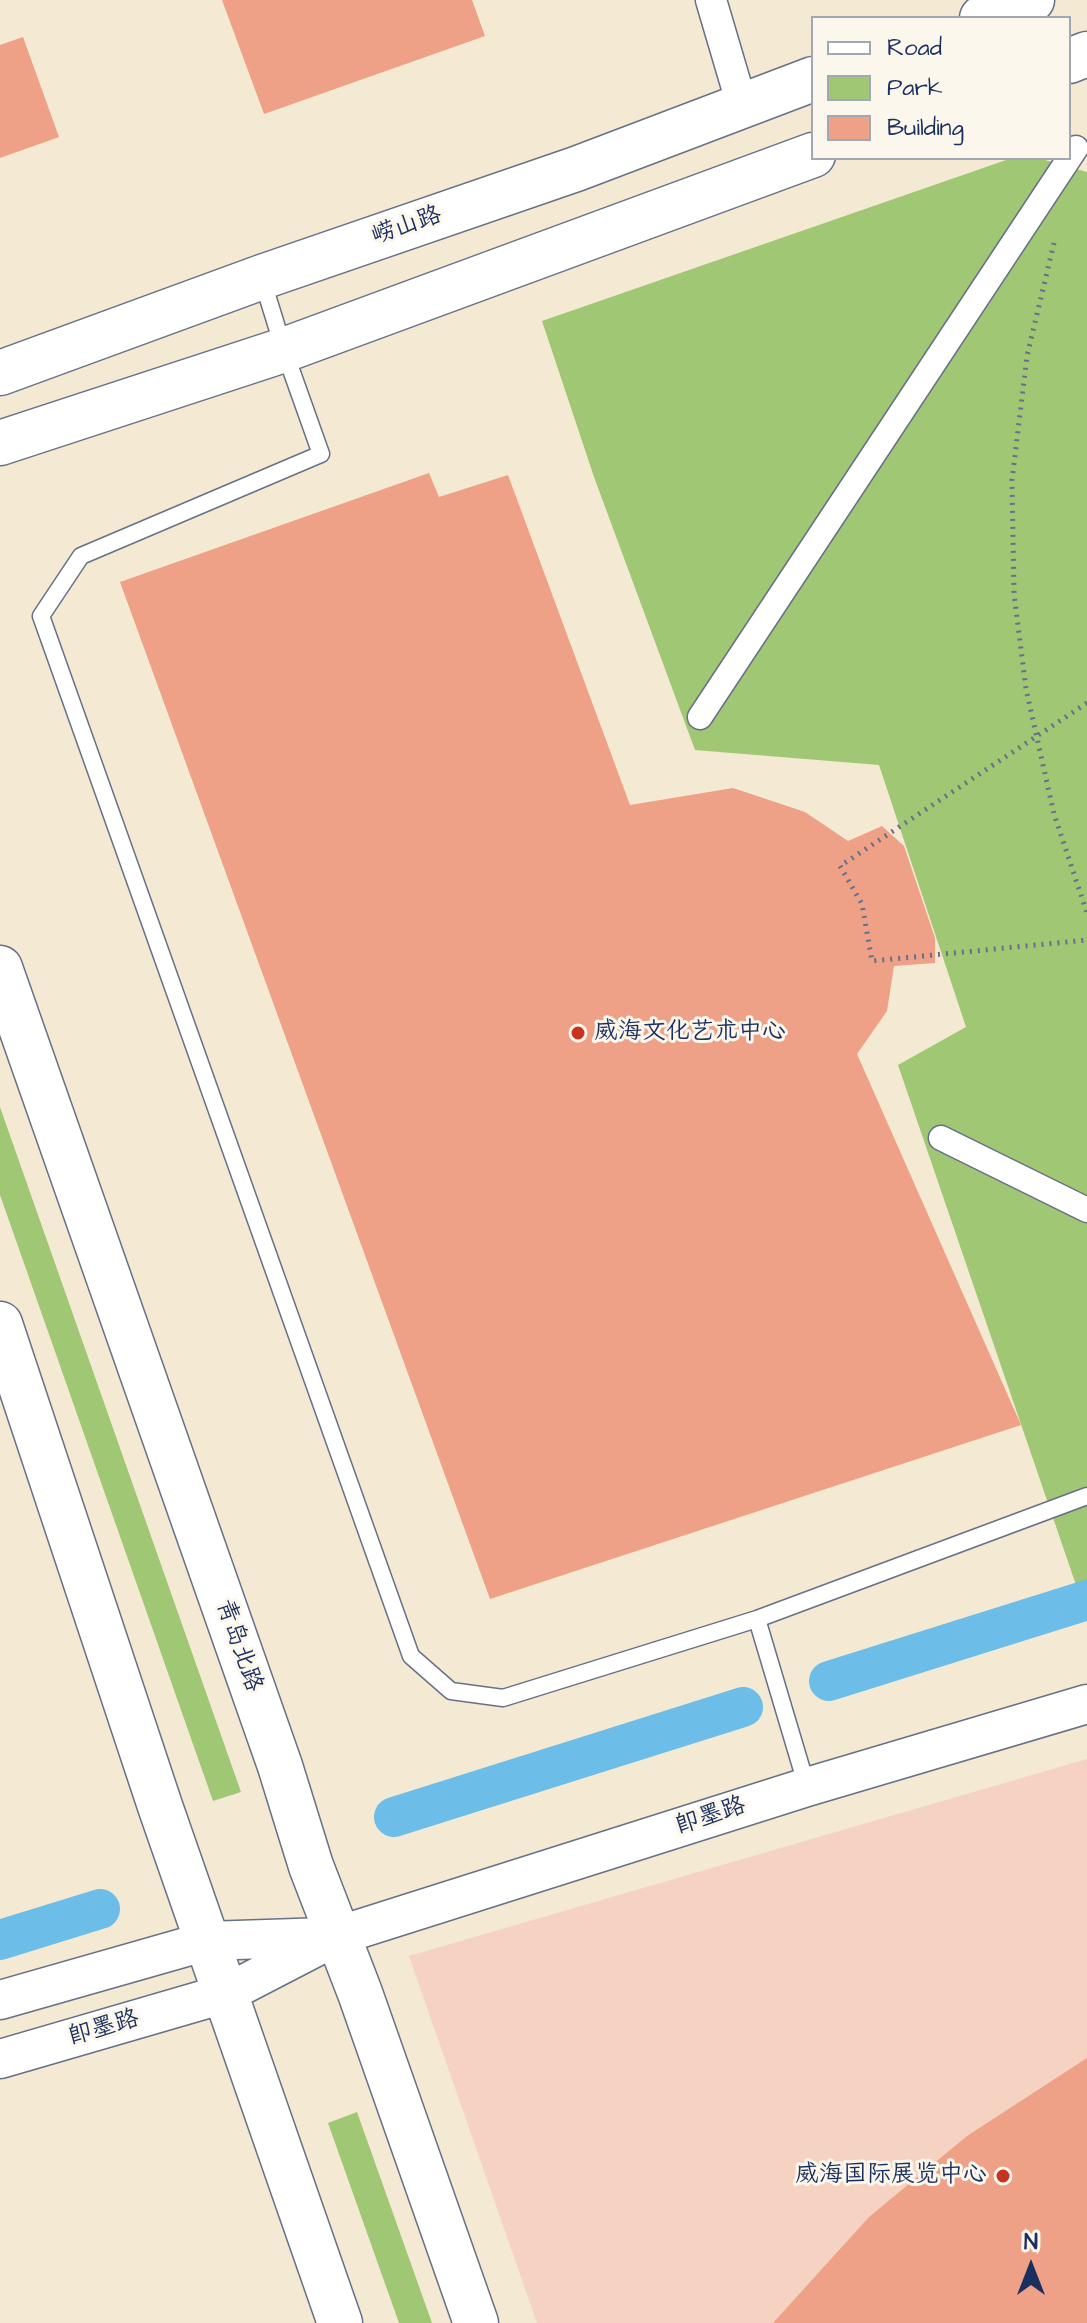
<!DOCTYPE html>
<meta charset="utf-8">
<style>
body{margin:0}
#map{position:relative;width:1087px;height:2323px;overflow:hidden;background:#f4e9d2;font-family:"Architects Daughter",sans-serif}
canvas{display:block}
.legend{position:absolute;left:811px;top:16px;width:260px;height:144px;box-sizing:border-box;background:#fbf7ec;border:2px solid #a1a7b3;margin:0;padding:10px 14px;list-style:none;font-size:24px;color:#1b2f5e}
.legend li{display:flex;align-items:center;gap:16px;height:40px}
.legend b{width:40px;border:2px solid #a1a7b3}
.north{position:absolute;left:991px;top:2227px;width:80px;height:80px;-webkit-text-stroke:6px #fbf7ec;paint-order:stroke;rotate:0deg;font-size:22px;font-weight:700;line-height:32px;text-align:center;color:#1b2f5e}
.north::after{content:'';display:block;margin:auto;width:28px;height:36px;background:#1b2f5e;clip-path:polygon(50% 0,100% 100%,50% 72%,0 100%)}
</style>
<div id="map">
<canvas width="1087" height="2323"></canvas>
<ul class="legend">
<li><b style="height:10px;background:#fff"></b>Road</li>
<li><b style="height:22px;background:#a0c773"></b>Park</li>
<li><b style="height:22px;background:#efa187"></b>Building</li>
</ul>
<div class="north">N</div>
</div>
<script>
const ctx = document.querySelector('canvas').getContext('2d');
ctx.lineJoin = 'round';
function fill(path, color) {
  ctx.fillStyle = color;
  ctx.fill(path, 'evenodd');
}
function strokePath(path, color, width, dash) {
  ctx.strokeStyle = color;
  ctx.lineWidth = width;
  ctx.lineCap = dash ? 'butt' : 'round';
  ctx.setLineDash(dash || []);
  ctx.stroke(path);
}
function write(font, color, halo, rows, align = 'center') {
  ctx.font = font + ' "Architects Daughter","LXGW WenKai TC",sans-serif';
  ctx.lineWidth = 6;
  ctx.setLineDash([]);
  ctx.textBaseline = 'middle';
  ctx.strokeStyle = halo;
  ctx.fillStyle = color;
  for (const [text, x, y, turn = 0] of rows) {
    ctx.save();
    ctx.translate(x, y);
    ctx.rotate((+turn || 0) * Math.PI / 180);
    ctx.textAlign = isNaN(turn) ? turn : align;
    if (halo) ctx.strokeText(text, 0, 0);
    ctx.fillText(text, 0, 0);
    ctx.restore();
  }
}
const built = new Path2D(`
 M1087,1759V2323H537L409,1956Z`);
const green = new Path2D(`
 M1012,158H1038L1087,172V1617L898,1065L966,1027L879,765L695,750L594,477L542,321Z
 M0,1107L241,1792L213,1801L0,1195Z
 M357,2112L432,2323H399L328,2123Z`);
const canal = new Path2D(`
 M829,1681L1087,1600
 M394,1817L743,1707
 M0,1940L100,1909`);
const building = new Path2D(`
 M222,0H472L485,36L264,114Z
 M23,37L59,137L0,158V45Z
 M429,473L439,497L508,475L630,805L733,788L805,812L848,841L882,826L904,846L935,938V963L894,966L887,1011L857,1054L1021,1425L490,1599L120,582Z
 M1087,2058V2323H773L869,2217L967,2136Z`);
const path = new Path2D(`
 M1054,243L1027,356L1012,480L1014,594L1026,689L1054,814L1087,913`);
const service = new Path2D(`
 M262,279L284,350L321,454L81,556L41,616L411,1656L451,1691L503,1698L757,1619L1087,1496
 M757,1619L807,1787`);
const pedestrian = new Path2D(`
 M700,717L1076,148
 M941,1138L1087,1210`);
const minor = new Path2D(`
 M711,0L742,105`);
const tertiary = new Path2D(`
 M0,2000L207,1941L326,1937
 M0,2059L227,1993L337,1936L807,1787L1087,1704`);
const secondary = new Path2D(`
 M982,18L1032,0
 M1069,61L1087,54
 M0,373L262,277L576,169L813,79
 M0,443L284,350L813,155`);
const primary = new Path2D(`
 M0,968L280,1766L311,1866L360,1993L476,2323
 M0,1324L160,1806L340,2323`);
const pathBridge = new Path2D(`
 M1087,703L840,866L862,904L872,961L1087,940`);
const markers = [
 [578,1033,8,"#c8321e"],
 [1003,2176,8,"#c8321e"]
];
const streetNames = [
 ["崂山路",407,227,-19],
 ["青岛北路",238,1646,71],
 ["即墨路",711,1817,-18],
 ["即墨路",104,2029,-16]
];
const poiNames = [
 ["威海文化艺术中心",594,1033],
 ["威海国际展览中心",987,2176,"right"]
];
fill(built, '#f5d2c2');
fill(green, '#a0c773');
strokePath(canal, '#6cbde7', 40);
fill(building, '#efa187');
strokePath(service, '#677087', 19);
strokePath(pedestrian, '#677087', 27);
strokePath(minor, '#677087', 33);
strokePath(tertiary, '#677087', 41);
strokePath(secondary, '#677087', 47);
strokePath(primary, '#677087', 47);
strokePath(path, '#677087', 5, [2, 6]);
strokePath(service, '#fff', 16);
strokePath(pedestrian, '#fff', 24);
strokePath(minor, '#fff', 30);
strokePath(tertiary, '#fff', 38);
strokePath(secondary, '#fff', 44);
strokePath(primary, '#fff', 44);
strokePath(pathBridge, '#677087', 5, [2, 6]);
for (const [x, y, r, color] of markers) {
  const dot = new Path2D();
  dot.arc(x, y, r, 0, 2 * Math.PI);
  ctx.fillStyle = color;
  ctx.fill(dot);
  strokePath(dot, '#fbf7ec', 3);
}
write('24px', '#1b2f5e', '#fbf7ec', streetNames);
write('24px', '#1b2f5e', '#fbf7ec', poiNames, 'left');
</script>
